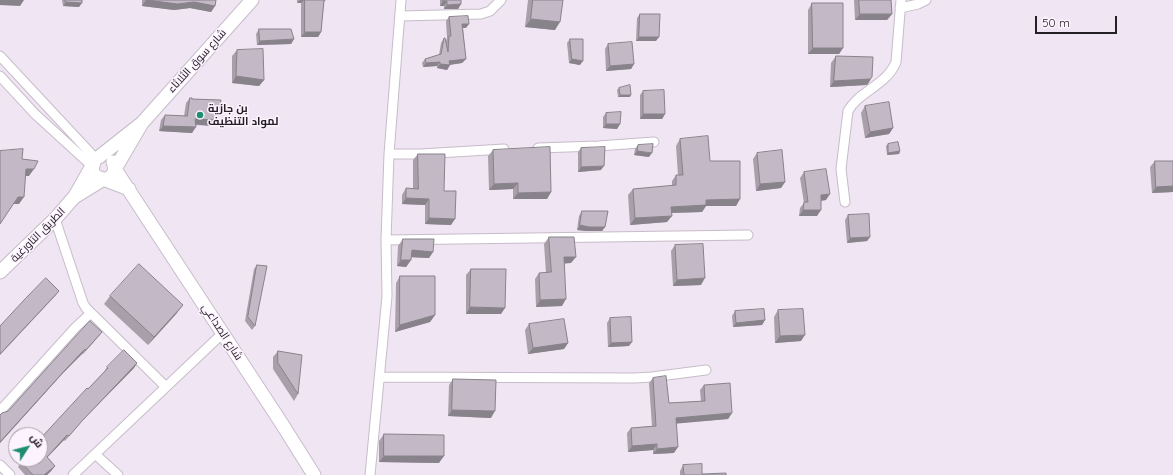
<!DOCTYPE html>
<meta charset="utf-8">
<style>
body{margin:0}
#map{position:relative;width:1173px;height:475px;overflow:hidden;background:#f0e5f3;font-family:Quicksand,Cairo,sans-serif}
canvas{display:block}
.north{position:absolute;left:8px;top:427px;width:40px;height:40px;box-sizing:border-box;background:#fcf3fe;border:1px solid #a69fa7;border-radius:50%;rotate:54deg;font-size:11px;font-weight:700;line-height:16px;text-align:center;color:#242025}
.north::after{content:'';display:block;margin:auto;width:14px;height:18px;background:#1d8e70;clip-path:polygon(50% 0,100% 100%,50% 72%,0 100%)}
.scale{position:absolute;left:1035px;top:16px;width:82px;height:18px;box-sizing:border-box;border:2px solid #242025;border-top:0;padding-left:5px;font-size:12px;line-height:14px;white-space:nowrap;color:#242025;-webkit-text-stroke:3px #fcf3fe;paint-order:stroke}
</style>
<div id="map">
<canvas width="1173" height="475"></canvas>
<div class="north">ش</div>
<div class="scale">50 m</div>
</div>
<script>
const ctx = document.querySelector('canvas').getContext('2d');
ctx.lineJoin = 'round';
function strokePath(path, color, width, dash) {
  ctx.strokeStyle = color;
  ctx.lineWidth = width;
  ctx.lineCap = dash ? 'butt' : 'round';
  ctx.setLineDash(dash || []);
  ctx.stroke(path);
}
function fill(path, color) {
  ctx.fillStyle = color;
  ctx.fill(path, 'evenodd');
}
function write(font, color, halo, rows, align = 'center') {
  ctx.font = font + ' Quicksand,Cairo,sans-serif';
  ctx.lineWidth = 3;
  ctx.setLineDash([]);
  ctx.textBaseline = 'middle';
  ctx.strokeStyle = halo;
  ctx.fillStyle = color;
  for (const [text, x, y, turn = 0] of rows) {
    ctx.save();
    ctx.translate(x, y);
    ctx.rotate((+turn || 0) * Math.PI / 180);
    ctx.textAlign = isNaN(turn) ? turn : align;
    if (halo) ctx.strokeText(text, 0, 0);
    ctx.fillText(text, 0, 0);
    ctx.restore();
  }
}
const street = new Path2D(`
 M900,8L918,4L926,0
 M400,16L481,14L490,11L501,0
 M0,56L96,159
 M0,76L35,114L92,166
 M538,148L598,146L654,142
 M389,154H421L504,149
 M845,202L841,169L848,111C859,91 887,85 896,62L901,0
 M55,219L83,303L86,308L166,387
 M386,240L748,235
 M379,377L634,378L652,377L706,370
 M0,411L75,328L91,313
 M95,454L118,475
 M0,465L10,475
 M73,475L223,333
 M370,475L387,296L386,240L389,154L401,0`);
const secondary = new Path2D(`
 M142,123L115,169L282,424L314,475
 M99,157L142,123L252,0
 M94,162L92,170L95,176L129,189
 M76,196L102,180C112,179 117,172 113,162
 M0,272L55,219L75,196L92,166`);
const wall = new Path2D(`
 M62,0H82L79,7L63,6Z
 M142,0H216L215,6L211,12L190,8L174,10L142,6Z
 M297,0H326L324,2L321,32L318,37H301V3H297Z
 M440,0H461V4L458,9H444V6H440Z
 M528,0H563L555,30L525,27Z
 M854,0H891L892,14L887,20H855Z
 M812,3L843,48L839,54H808V10Z
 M640,14L656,41H636L637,18Z
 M449,17L466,28H463L466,59L462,63L450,65L447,70L437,68V66L423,67L422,63L425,59L439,55L441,43L444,38L446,41L447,38L446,21Z
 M259,29L294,39L291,44L257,45L256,34Z
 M570,39L580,65L569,63L567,43Z
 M608,44L634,64L631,69L606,71L605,49Z
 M237,50L264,80L259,86L232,83V56Z
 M836,56L868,84L866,85L830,87L831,63Z
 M619,88L630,97H618L617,90Z
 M643,91L665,114L662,119H640V95Z
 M190,98L217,120L213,126L196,125L192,133L159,131L161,120L165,115L184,116L186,103Z
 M865,106L893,128L889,134L865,138L861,113Z
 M606,113L620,124L617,129L603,128V117Z
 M680,139L710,161L740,199L736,206H706L702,212L671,213L667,222L630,225L628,195L633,189L672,186V181L676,175H678L676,146Z
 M888,144L900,151L899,154L887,155L886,146Z
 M638,145L649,157L634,155L635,149Z
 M581,148L601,170L578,172V152Z
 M493,150L551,192L547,199H513V189L489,190L488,156Z
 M757,153L785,182L781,188L756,191L753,159Z
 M418,154L444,191L451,225L425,224V205L402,204V195L406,188L413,189V160Z
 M1155,161L1173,192L1152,193L1150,167Z
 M804,172L826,200L821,201L817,216H799L800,208L804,203L800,178Z
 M582,211L605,227L602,231H586L577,230L579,216Z
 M848,215L870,237L867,241L847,243L845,220Z
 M549,237L571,263H565L562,306L536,307L535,279L539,273H546L544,244Z
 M403,239L433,252L429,258L411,257V260L406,267L397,266L398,246Z
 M675,245L701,285L673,286L671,251Z
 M257,265L255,326L252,330L245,321L254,269Z
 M471,269L501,314H466V275Z
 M400,276L435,315L430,322L395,332L396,283Z
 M110,296L177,313L148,345L104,304Z
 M778,310L801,341L775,343L774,317Z
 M735,311L765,320L762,325L733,327L732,316Z
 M610,318L629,346L608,347L607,323Z
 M529,324L568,343L564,349L528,354L525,330Z
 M102,332L83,354H82L63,373L0,443V415L8,411Z
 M278,351L298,394L294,401L273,369V357Z
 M137,363L134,368L78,425L65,441L64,440L47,457L55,466L51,471L47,475H25L18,467L21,462L40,459V439L104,372L107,367Z
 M653,378L669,403L701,401L700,390L704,385L732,413L728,419L677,423L674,453L653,454V450L628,452L627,433L631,428L652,426L649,383Z
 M453,379L491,418L448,416L449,385Z
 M384,434L439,463L379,462V441Z
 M683,465L702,474L726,475H680V471Z`);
const shadedWall = new Path2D(`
 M0,0H24L20,6L0,5Z
 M146,0L194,2L215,6L211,12L190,8L174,10L142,6Z
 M300,0H304L301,3H297Z
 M443,1H447L444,6H440Z
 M66,2L82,3L79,7L63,6Z
 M461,4L458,9H444L447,5Z
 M860,14H892L887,20H855Z
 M531,19L560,22L555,30L525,27Z
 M462,24H469L466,28H459Z
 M305,32H321L318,37H301Z
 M639,37H659L656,41H636Z
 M294,39L291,44L257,45L260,41Z
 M813,48H843L839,54H808Z
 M466,59L462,63L447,65H450L447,70L437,68L440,64L449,61Z
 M572,59L583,61L580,65L569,63Z
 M440,62L437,66L423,67L426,63Z
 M634,64L631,69L606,71L610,66Z
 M236,76L264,80L259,86L232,83Z
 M872,77L868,84L866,85L830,87L834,81Z
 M620,95H631L630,97H618Z
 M643,114H665L662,119H640Z
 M195,119L217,120L213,126L191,124Z
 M606,124H620L617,129L603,128Z
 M163,126L196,127L192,133L159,131Z
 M893,128L889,134L865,138L870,132Z
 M637,151L652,153L649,157L634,155Z
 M900,151L899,154L887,155L888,153Z
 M604,166L601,170L578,172L581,167Z
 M26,169H34L29,176H21Z
 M785,182L781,188L756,191L760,184Z
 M518,183L513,189L489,190L494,184Z
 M1173,186V192L1152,193L1156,187Z
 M551,192L547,199H513L518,193Z
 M830,194L826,200L817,201L821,195Z
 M18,197H24L19,204H13Z
 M406,198L429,199L425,205L402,204Z
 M740,199L736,206H706L702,212L666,213L671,207L706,200Z
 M803,210H821L817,216H799Z
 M672,216L667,222L630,225L635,218Z
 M429,218L455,219L451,225L425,224Z
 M580,225L605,227L602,231H586L577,230Z
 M870,237L867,241L847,243L850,238Z
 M412,250L433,252L429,258L407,257Z
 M564,257H576L571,263L560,264Z
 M401,260H411L406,267L397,266Z
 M705,278L701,285L673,286L677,280Z
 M59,291L56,295L0,355V354Z
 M566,299L562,306L536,307L540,300Z
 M183,305L177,313L148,345L154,337Z
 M470,307L505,308L501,314H466Z
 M435,315L430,322L395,332L400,325Z
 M765,320L762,325L733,327L736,323Z
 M102,332L99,336L83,354L86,350Z
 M805,335L801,341L775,343L780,336Z
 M632,342L629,346L608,347L611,343Z
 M568,343L564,349L528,354L533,348Z
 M85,349L82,354L63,373L0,443V442L66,369Z
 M137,363L134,368L78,425L65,441L82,421Z
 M452,410L495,411L491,418L448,416Z
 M732,413L728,419L672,424L676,418Z
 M67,435L64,440L43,462L47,457Z
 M657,444L653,450L628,452L632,446Z
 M678,447L674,453L653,454L657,449Z
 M384,456H444L439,463L379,462Z
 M55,466L51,471L47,475H44Z`);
const building = new Path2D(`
 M65,0H82V3L66,2Z
 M147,0H216L215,6L194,2L178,4Z
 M305,0H324L321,32H305Z
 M443,0H461V4L447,5V1H443Z
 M533,0H563L560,22L531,19Z
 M859,0H891L892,14H860Z
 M812,3H843V48H813Z
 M640,14H660L659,37H639Z
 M468,16L469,24H462L466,59L449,61L450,65L440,64V62L426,63L425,59L441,54L444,38H445L448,52L449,36H451L449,17Z
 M259,29H291L294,39L260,41Z
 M570,39H583V61L572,59Z
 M632,42L634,64L610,66L608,44Z
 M263,49L264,80L236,76L237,50Z
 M836,56L873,57L872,77L870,79L834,81Z
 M630,85L631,95H620L619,88Z
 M664,90L665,114H643V91Z
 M190,98H192V99L221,100L217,120L195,119L196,127L163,126L165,115L187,116Z
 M889,102L893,128L870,132L865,106Z
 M621,112L620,124H606V113Z
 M708,136L710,161H740V199L706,200V205L671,207L672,216L635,218L633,189L676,185V175H683L680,139Z
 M898,142L900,151L888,153V144Z
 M653,144L652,153L637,151L638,145Z
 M550,147L551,192L518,193V183L494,184L493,150Z
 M605,147L604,166L581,167V148Z
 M23,149L22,159L38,161L34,169H26L24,197H18L0,224V151Z
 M782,150L785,182L760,184L757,153Z
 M418,154H445L444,191H456L455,219L429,218V199L406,198V188L418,189Z
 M1155,161H1173V186L1156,187Z
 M826,169L830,194L821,195V210H803L804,202H808L804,172Z
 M582,211H608L605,227H589L580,225Z
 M869,214L870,237L850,238L848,215Z
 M549,237H574L576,257H564L566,299L540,300L539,273L551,272Z
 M403,239H434L433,252L412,250L411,260H401Z
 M703,244L705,278L677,280L675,245Z
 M139,264L183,305L154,337L110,296Z
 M257,265L267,266L255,326L248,317Z
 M471,269H506L505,308L470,307Z
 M400,276H435V315L400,325Z
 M46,278L59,291L0,354V326L25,299Z
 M764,309L765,320L736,323L735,311Z
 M803,309L805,335L780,336L778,310Z
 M631,317L632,342L611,343L610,318Z
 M564,319L568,343L533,348L529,324Z
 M90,321L102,332L86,350L85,349L66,369L0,442V415L2,413L8,411Z
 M124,350L137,363L82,421L69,436L67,435L47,457L55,466L44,475H33L21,462L24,459H40V445L42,443L40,442V439L87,388L88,389L108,368L107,367Z
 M278,351L302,355L298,394L278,363Z
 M666,376L669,403L705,401L704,385L730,383L732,413L676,418L678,447L657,449V444L632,446L631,428L656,426L653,378Z
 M453,379L496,380L495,411L452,410Z
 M384,434L444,435V456H384Z
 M702,464V474L726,473V475H684L683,465Z`);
const markers = [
 [200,115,4,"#1d8e70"]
];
const streetNames = [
 ["شارع سوق الثلاثاء",197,61,-48],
 ["الطريق التاورغية",38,235,-45],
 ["شارع الصداعي",222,332,57]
];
const poiNames = [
 ["بن جازية",208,109],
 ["لمواد التنظيف",208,122]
];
strokePath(street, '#c7bcc9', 11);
strokePath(secondary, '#c7bcc9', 15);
strokePath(street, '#fff', 9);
strokePath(secondary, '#fff', 13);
fill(wall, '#a89faa');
fill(shadedWall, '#88828b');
fill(building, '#c3b9c6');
strokePath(building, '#88828b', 1);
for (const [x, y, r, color] of markers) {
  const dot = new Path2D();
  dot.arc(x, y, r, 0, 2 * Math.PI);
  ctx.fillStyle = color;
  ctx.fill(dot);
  strokePath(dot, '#fcf3fe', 1.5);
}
write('11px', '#242025', '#fcf3fe', streetNames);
write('bold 11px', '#242025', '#fcf3fe', poiNames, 'left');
</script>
